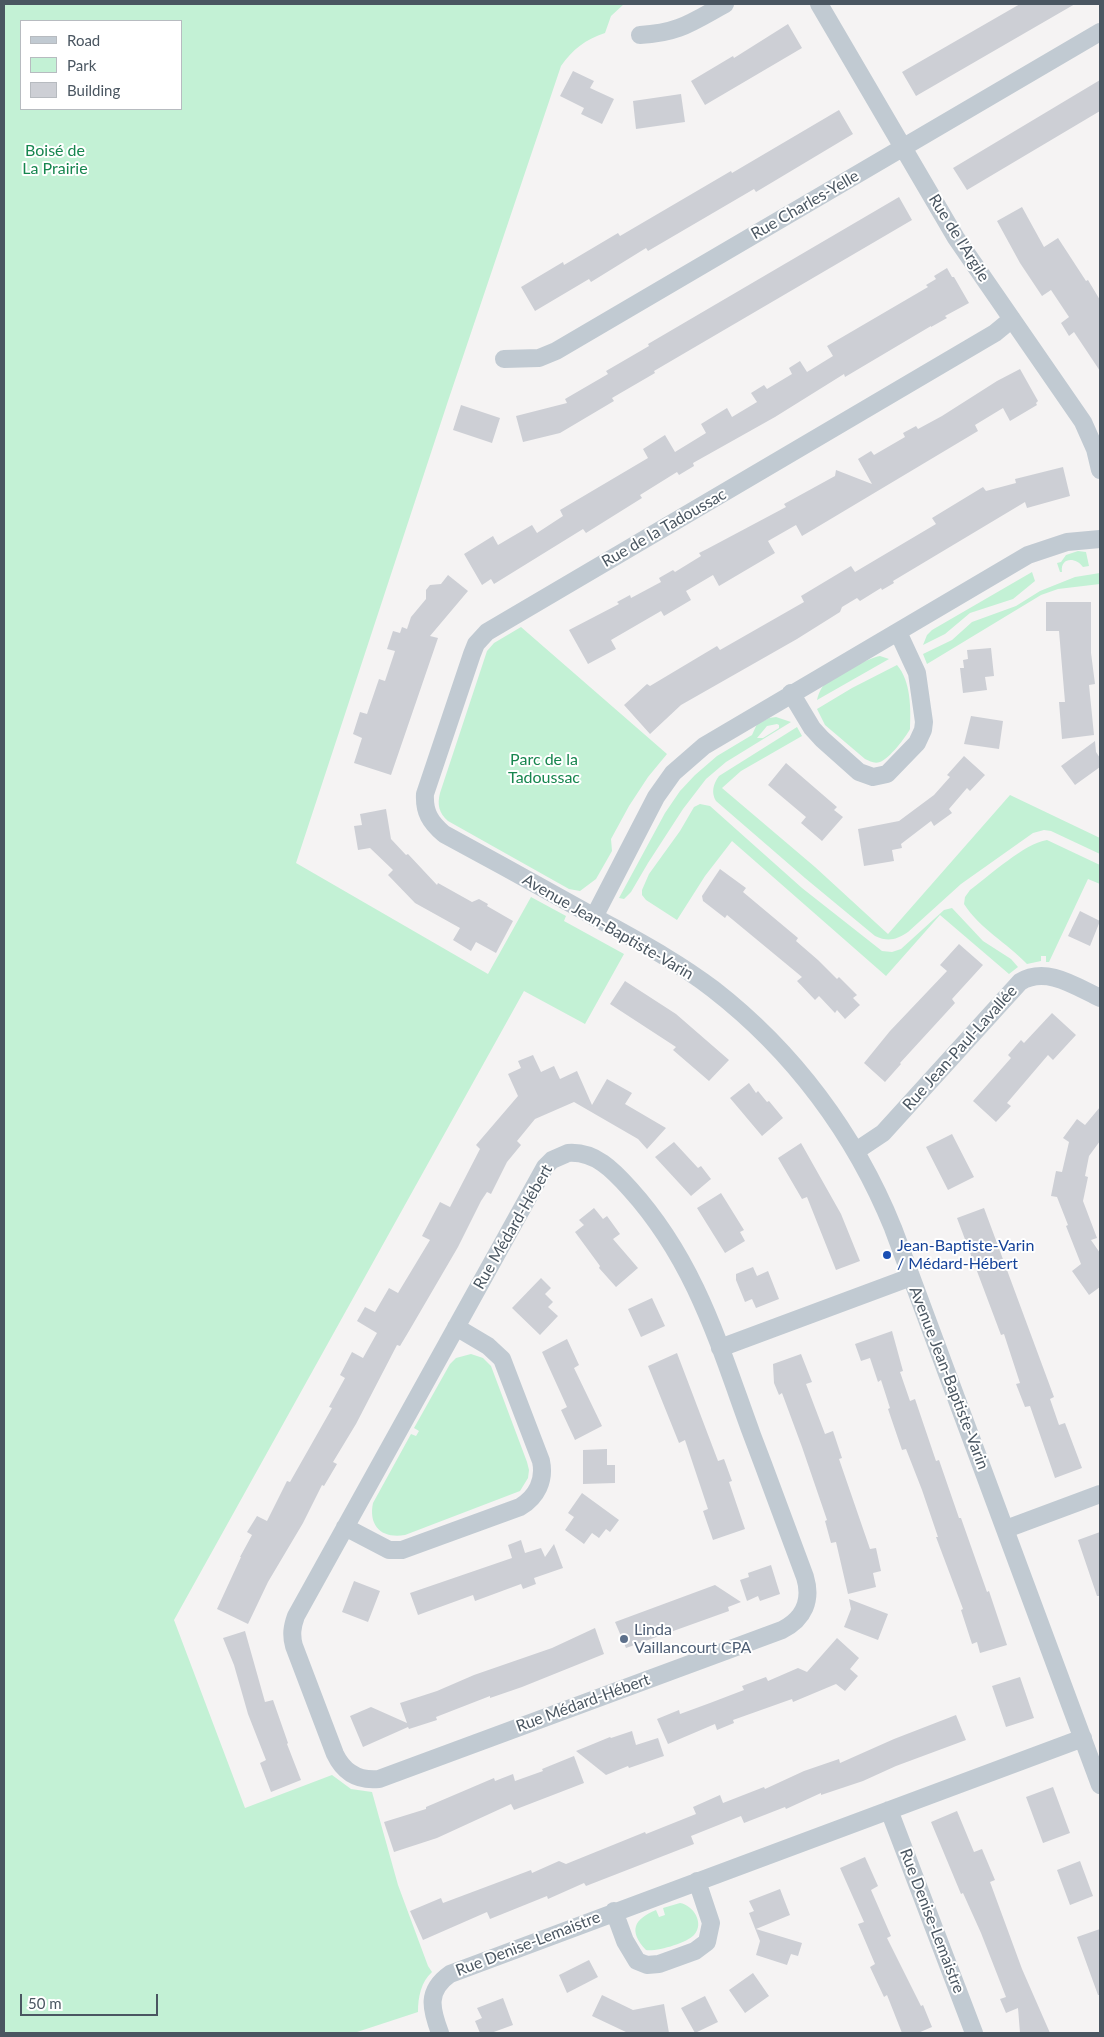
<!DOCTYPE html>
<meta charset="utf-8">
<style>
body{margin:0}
#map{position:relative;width:1104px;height:2037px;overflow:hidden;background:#f5f3f3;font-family:Lato,sans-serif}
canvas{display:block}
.frame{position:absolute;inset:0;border:5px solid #4a5661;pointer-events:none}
.legend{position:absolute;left:20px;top:20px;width:162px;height:90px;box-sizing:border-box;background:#fff;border:1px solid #b7bbc0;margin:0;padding:6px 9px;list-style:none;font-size:15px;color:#4a5661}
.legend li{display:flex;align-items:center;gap:10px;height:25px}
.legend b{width:25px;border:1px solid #b7bbc0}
.scale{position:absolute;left:20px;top:1994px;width:138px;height:22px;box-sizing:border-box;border:2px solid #4a5661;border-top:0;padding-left:6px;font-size:15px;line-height:18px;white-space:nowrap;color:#4a5661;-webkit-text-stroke:4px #fff;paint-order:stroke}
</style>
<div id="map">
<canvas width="1104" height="2037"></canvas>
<div class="frame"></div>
<ul class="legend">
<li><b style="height:6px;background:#c1cad2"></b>Road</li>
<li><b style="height:14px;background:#c3f1d5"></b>Park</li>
<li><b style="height:14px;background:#cdcfd5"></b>Building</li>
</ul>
<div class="scale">50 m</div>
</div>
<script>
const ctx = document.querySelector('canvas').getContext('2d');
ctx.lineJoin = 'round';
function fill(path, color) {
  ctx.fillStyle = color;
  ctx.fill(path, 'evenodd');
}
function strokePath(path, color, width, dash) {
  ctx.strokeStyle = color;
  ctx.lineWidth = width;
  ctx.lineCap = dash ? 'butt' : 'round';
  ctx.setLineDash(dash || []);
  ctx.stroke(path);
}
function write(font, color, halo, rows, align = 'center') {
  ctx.font = font + ' Lato,sans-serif';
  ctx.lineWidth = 4;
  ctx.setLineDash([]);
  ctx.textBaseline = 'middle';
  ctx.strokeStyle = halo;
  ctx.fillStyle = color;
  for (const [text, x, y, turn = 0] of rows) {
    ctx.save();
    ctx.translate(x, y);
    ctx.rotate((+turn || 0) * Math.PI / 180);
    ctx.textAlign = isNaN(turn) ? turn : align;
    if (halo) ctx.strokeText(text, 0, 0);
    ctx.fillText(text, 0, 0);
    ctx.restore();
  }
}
const green = new Path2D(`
 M4,4H624L611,16L605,33C586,39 572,50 561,66L448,401L296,863L488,974L531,897L566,916L564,921L624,954L585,1024L524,991L174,1620L245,1808L332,1775L351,1789L372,1792L398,1885L428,1966L432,1972C421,1982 418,1997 418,2012L354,2033H4ZM21,21H181V109H21Z
 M1078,551L1086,552L1089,566L1083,567C1076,557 1060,557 1062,572H1060L1057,563L1061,562L1066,555Z
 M1032,572L1035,581L1013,599L970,613L945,634L923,645L927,635L932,630Z
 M1100,573V584L1058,589L1041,595L927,664L923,654L952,640L972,622L1016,606L1040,591L1075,577Z
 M521,627L667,754L648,777L629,806L611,839L612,851L596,879L580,891L569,889L448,821C439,813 437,805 440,793L487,651L494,643Z
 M880,656L889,659L817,700C818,695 820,690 823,686C832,677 868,658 880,656Z
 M897,665C911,681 911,709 910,729C906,737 889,759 880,762C874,764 870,761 865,759L825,725L817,709L852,688Z
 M776,717L791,722L726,762L706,779L683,809L648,863L631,892L624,899L619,898L665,813L680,791L695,775L717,756L752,735L757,724L769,718ZM777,724L779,725V728L763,738H757L767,726Z
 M797,727L802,736L741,771L722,788L815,867L888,934L1010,795L1100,838V854L1051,831L1044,830L1033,833L961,884L908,932C896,940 888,942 875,936L805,878L716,801C711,793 713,784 719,776Z
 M700,804L710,806L802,888L882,951L892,952L901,949L944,910L952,908L983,941L1011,959L1018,967L1009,974L940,915L886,976L732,841L705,876L677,920L646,900L642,895V890L649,874L680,831L694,807Z
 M1047,840L1100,865V884L1088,879L1049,962H1046V956H1041V961L1027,964C1006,942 981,930 964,904L965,897L970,890C989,876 1025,843 1047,840Z
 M471,1354L483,1358L491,1366L527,1462L529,1470L528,1478L520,1491L405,1535C383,1539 368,1527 373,1503L411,1434L416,1436L419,1431L414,1428L450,1364L456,1358Z
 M680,1903C693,1905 705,1923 694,1935C687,1943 656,1952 646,1950C628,1931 634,1919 656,1910L659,1917L665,1915L663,1908Z`);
const building = new Path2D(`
 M1020,4H1075L916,96L902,72Z
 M788,24L802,48L705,105L691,81L733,56L734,58Z
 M573,71L594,81L590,88L614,99L602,124L581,114L584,108L560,96Z
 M1100,80V111L967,190L953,168Z
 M681,94L685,122L636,129L633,101Z
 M839,110L853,134L756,192L754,189L648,251L646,248L591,282L589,279L535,311L521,287L563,262L564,265L618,233L620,236L731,171L732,173Z
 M899,197L912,220L654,371L655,373L612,398L614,401L560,433L523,442L516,416L567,403L565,399L608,374L606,371L649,346L648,344Z
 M1022,207L1044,247L1058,238L1086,281L1088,280L1100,300V371L1074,332L1069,336L1061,323L1069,317L1051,290L1042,296L1020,263L997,221Z
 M947,268L952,277H954L969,303L945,316L947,318L931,327V326L845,377L844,374L775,417L693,463L694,466L679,475L677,472L640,495L642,498L586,533L583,529L494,584L491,579L482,585L464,554L493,536L498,545L532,525L537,533L563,516L560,510L648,458L643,449L665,435L675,452L706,433L701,424L727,408L732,417L757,402L751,393L764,385L767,389L792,374L789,368L800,361L807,372L833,356L827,346L928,287L926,285L936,279L934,276Z
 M1020,369L1038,401L1036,403L1037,405L1010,421L1003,408L975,425L978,431L814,529L802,536L796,525L768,541L775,553L719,586L713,575L686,591L691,600L664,616L661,611L611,640L616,649L588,664L569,630L619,604L617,602L630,595L631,598L661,582L659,578L673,570L675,572L701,556L699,553L707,549L786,507L784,504L835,476L836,470L872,484L858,459L871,451L874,455L905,437L903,433L916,426L918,429L942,416L997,381Z
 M461,405L500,418L492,443L453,430Z
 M1063,467L1070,496L1027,508L1025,502L893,581L894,583L882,590L881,588L860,601L857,598L842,607L840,612L797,639L681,705L650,734L624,705L647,684L650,686L717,646L720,650L804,602L801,596L851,566L855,572L936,524L932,518L983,487L986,491L1016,483L1015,479Z
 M448,575L468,591L430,636L438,638L391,775L354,763L362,738L353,734L360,712L367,714L379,679L385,681L395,651L387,649L393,631L400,633L402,627L407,629L411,617L426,599V590L430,585L441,584Z
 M1046,602H1091V653L1095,684L1089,685L1094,735L1062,739L1059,702H1065L1059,631H1046Z
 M991,648L994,676L985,677L987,690L963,693L960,668H964L963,660L968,659L967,650Z
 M971,716L1003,721L999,749L964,744Z
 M1095,741L1096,752L1100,758V767L1075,785L1061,766Z
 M964,756L985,775L970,791L967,788L949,809L952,813L934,826L931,821L901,844L902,848L892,850L894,861L864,866L858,829L899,821L934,795L950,777L947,775Z
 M786,763L837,807L834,810L843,817L822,841L801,823L806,817L768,785Z
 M386,809L391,839L406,855L408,854L437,885L438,883L472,902L479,899L488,904L487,906L513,921L496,953L476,942L471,951L453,940L460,928L415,903L388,875L393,870L370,848L358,850L354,826L362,825L360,814Z
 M720,869L746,888L743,892L798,938L796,941L818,960L837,979L839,977L857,995L853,998L860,1005L845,1019L837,1010L835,1013L819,996L815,1000L797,981L802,977L727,915L725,918L703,901L702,896Z
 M1080,911L1100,921L1090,946L1068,936Z
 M959,944L983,965L952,999L955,1003L900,1063L901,1064L885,1082L864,1063L890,1031L947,971L940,965Z
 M625,981L676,1014L729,1060L709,1081L673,1050L676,1047L610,1004Z
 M1052,1013L1076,1035L1053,1060L1048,1055L1007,1103L1011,1106L996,1122L973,1101L1011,1058L1008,1055L1021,1040L1024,1043Z
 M533,1055L541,1072L554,1066L560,1079L577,1071L592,1105L607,1079L632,1093L625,1104L666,1128L647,1149L638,1139L574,1102L535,1119L517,1141L521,1145L507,1162L491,1194L487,1192L481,1201L458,1247L409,1331L400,1346L397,1345L356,1424L333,1462L337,1464L324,1486L322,1485L303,1523L268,1582L248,1624L217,1609L241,1557H240L252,1535L247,1532L257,1516L267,1521L287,1481L290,1482L332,1408L329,1407L345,1378L340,1375L352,1352L363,1358L377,1333L357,1321L365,1307L375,1312L389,1288L398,1293L430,1240L422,1236L440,1202L450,1207L480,1149L476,1145L518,1096L508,1074L521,1068L518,1061Z
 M749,1083L756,1093L758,1091L767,1102L769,1101L783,1118L762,1136L730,1098Z
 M1100,1107V1141L1089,1156L1085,1176L1088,1177L1083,1201L1097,1238L1091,1240L1100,1253V1287L1089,1295L1072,1271L1081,1264L1066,1226L1068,1225L1057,1197L1051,1196L1056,1171L1062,1172L1069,1142L1063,1138L1077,1119L1085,1125Z
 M952,1134L974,1177L948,1190L926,1147Z
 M674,1142L698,1168L701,1166L711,1179L691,1196L655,1157Z
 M801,1143L841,1214L860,1261L836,1270L807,1197L802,1199L778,1158Z
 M721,1193L744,1230L740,1232L745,1241L725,1253L697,1208Z
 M594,1208L603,1219L607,1216L620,1234L613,1239L638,1268L616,1287L599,1268L600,1266L575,1232L584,1225L579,1220Z
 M984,1208L1054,1397L1050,1399L1059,1425L1065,1423L1082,1468L1055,1478L1030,1406L1025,1407L1016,1384L1020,1383L1004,1334L1001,1335L957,1218Z
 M753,1267L757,1276L768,1271L779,1299L756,1308L752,1299L745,1302L736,1280V1274Z
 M541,1278L551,1288L545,1294L553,1302L548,1307L558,1316L540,1335L512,1308Z
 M652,1298L665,1326L641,1337L628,1309Z
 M892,1331L903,1371L900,1372L910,1401L915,1399L936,1461L939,1460L959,1518H961L987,1592L989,1591L1007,1645L980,1653L977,1642L972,1644L961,1610L963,1609L936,1537H938L922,1490L906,1449L902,1450L888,1409L890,1408L881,1380L878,1382L870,1358L861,1361L855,1344Z
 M567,1339L579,1365L574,1368L602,1426L575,1440L561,1410L567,1407L542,1352Z
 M677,1353L718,1461L724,1459L732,1481L729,1482L745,1529L713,1540L703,1511L708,1509L685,1440L679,1443L648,1366Z
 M801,1354L812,1382L806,1384L825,1434L833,1431L842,1458L839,1459L870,1549L876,1548L881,1571L873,1573L876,1587L848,1594L836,1542L831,1543L825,1521L827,1520L802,1447L782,1393L779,1395L774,1383L773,1364Z
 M607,1449V1465H615V1483L583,1484V1450Z
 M582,1493L619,1520L610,1532L606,1529L599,1538L592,1533L584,1544L565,1530L574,1517L568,1513Z
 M1100,1532V1596H1097L1078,1540Z
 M521,1540L525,1553L541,1548L545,1557L554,1544L563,1568L534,1578L536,1584L523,1589L521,1584L475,1601L473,1595L418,1615L410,1593L512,1558L508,1545Z
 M771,1565L780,1594L760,1601L758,1596L747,1601L740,1580L749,1577L748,1573Z
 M354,1581L380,1591L368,1622L342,1612Z
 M715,1585L741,1602L728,1607L729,1611L626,1648L615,1622Z
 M849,1599L888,1614L878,1640L844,1627L851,1609Z
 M595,1628L604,1654L522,1687L490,1698V1696L436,1717L437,1720L409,1729L408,1727L363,1747L350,1716L371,1707L407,1723L400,1703L437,1691L474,1675L552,1648Z
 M245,1631L265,1702L273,1700L288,1743L287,1744L301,1780L271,1792L260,1763L266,1760L248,1714L234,1665L223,1638Z
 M837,1638L859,1658L850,1669L858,1676L845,1691L836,1684L793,1702L792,1699L733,1720L734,1723L717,1730L715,1724L668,1744L657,1719L679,1710L680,1714L710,1703L744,1690L742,1686L766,1677L768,1681L798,1668L807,1672Z
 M1020,1677L1034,1718L1006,1727L992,1686Z
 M956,1715L966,1740L896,1766L863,1781L821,1795V1793L786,1809L785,1807L744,1823L741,1816L691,1836L694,1844L586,1886L584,1883L548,1899L547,1896L490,1919L487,1912L423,1940L410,1911L441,1898L443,1903L531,1870L532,1873L559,1861L566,1864L645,1832L646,1834L696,1814L693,1807L720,1795L723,1803L764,1787L765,1789L804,1771L839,1759L840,1763L894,1739Z
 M632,1731L636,1745L658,1738L664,1756L629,1768L628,1766L606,1775L576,1751L610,1737L611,1738Z
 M574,1756L584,1783L514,1810L511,1804L437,1838L394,1852L384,1822L426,1809V1807L494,1778L495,1781L513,1774L515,1781L543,1771L542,1769Z
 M1053,1787L1070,1833L1043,1843L1026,1797Z
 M957,1811L974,1852L982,1849L995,1880L990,1882L1022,1969L1050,2033H1020L1018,2008L1006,2013L1000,1999L1006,1997L981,1933L963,1893L961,1894L931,1822Z
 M865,1857L878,1886L871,1890L891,1936L887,1938L921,2006L923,2005L932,2027L918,2033H902L887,1995L884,1997L870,1967L875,1964L858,1924L864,1922L840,1868Z
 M1080,1861L1093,1896L1070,1905L1057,1870Z
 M780,1889L790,1915L756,1929L802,1943L798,1956L791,1954L787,1965L756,1955L760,1941L749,1913L754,1911L749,1901Z
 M1100,1929V1995H1098L1077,1937Z
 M589,1960L598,1977L567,1993L559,1975Z
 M753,1973L769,1996L745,2013L729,1990Z
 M602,1995L633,2010L664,2004L669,2033H628L592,2016Z
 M705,1996L718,2022L695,2033L681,2008Z
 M503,1998L513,2025L491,2033H480L475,2021L482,2018L477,2008Z`);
const minor = new Path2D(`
 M819,4L956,238L1083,422L1095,449L1100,470
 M640,35C679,33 692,22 725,4
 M1012,319L995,333L487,632L476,644L472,654L425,794C424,812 430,822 444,834C494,861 543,888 593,916C634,939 675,960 713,989C793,1051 855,1134 893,1228L1100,1785
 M504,359L539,358L556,351L1100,32
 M791,693L812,728L822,739L859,772L873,777L887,774L917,743L923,730L924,722L917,673L898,632
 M594,917L656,797L673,773L704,746L1028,555L1067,542L1100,539
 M856,1151L883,1133L1020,982C1046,966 1075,986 1100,998
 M568,1153C595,1151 613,1170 630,1189C696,1262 719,1345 752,1435C770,1482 787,1529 805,1577C812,1600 804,1619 782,1630L379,1779C359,1781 344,1773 335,1754L294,1646C291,1635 292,1627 296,1616L545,1167L552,1160Z
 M720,1348L911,1277
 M345,1527L389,1550H402L520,1507C537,1497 545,1480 541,1461L502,1359L488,1346L456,1327
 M1006,1529L1100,1494
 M889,1810L974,2033
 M614,1911L625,1941L637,1961L647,1965L659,1964L695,1951L707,1942L711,1923L697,1881
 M440,2033C431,2009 426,1991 450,1974L1083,1738`);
const markers = [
 [887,1255,5,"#1a4fb4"],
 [624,1639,5,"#5c6f8a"]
];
const parkNames = [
 ["Boisé de",55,151],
 ["La Prairie",55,169],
 ["Parc de la",544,760],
 ["Tadoussac",544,778]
];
const streetNames = [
 ["Rue Charles-Yelle",805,205,-30],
 ["Rue de l'Argile",959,238,58],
 ["Rue de la Tadoussac",664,528,-30],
 ["Avenue Jean-Baptiste-Varin",608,927,30],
 ["Rue Jean-Paul-Lavallée",960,1048,-48],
 ["Rue Médard-Hébert",513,1227,-60],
 ["Avenue Jean-Baptiste-Varin",949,1378,69],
 ["Rue Médard-Hébert",583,1703,-20],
 ["Rue Denise-Lemaistre",932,1921,69],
 ["Rue Denise-Lemaistre",528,1944,-21]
];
const transitNames = [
 ["Jean-Baptiste-Varin",897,1246],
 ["/ Médard-Hébert",897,1264]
];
const serviceNames = [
 ["Linda",634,1630],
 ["Vaillancourt CPA",634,1648]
];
fill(green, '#c3f1d5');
fill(building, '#cdcfd5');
strokePath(minor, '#c1cad2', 18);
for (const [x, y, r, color] of markers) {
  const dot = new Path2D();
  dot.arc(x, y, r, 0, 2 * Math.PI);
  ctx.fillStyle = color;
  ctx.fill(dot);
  strokePath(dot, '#fff', 2);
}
write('16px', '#17864f', '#fff', parkNames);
write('16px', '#4a5661', '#fff', streetNames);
write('16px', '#164399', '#fff', transitNames, 'left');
write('16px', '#4e5e75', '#fff', serviceNames, 'left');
</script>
